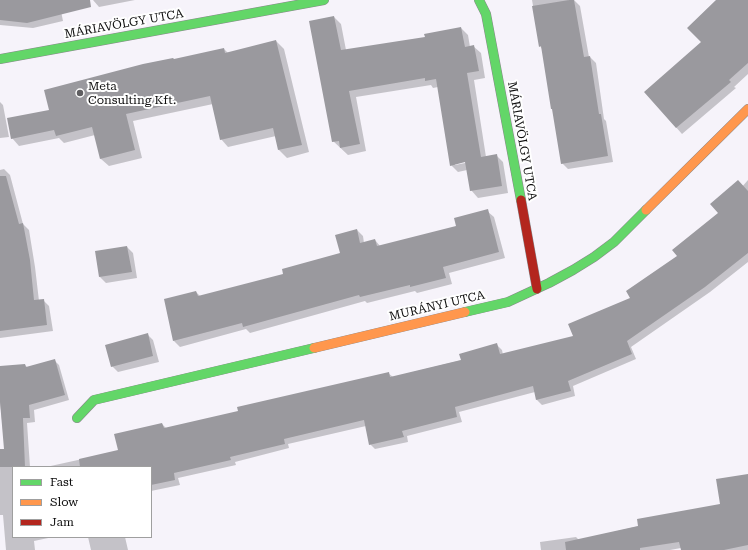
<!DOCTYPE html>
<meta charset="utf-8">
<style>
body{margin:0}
#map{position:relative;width:748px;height:550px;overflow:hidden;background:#f6f3fa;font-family:"Roboto Serif",serif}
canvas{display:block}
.legend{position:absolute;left:12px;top:466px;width:140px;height:72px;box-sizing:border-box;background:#fff;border:1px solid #9f9f9f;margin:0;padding:5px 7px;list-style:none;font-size:12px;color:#0e0e0e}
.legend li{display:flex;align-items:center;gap:8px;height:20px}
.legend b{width:20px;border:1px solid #9f9f9f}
</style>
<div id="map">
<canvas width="748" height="550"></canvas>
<ul class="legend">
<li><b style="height:5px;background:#63d668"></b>Fast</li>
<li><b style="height:5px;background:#ff974d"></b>Slow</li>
<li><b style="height:5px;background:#b3261e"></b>Jam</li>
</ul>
</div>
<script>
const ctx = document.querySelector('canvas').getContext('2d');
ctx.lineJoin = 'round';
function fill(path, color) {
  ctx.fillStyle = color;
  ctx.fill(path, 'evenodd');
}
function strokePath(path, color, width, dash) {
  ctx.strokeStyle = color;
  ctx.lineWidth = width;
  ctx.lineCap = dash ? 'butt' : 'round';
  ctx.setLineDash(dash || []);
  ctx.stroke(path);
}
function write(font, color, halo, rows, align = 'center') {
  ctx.font = font + ' "Roboto Serif",serif';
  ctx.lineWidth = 4;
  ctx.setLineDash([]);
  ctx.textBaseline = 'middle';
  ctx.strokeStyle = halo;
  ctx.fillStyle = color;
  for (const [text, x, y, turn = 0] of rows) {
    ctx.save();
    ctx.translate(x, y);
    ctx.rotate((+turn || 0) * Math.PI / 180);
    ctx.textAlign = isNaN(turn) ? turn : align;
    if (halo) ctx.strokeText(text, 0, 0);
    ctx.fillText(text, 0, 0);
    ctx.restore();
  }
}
const shadow = new Path2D(`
 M0,0H87L60,6L63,21L33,28L0,25Z
 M93,0H135L99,7Z
 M532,0H568V1L574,0L580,6L589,57H590L596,63L604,119L606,121L613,162L568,169L562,163L543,50L540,46Z
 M718,0H748V74L734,87L736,88L682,134L645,92L703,42Z
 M334,17L341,24L346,50L426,38L461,28L468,35L470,47L473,46L481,53L485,78L474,80L486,157L496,155L503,162L508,193L478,198L471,190L467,170L458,172L451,165L438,87L433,88L431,85L356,97L366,151L348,155L333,141ZM469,160L470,162L455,165V163Z
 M276,41L284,49L309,152L287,158L279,150L276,136L228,147L221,139L213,104L133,121L142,158L109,166L101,159L95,135L64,143L59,138L19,146L12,138L50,110L174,60L224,49L228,53Z
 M0,102L3,105L9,137L0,138Z
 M4,169L10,175L23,224L29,230L35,267L39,301L43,300L49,306L53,331L0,338V170Z
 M748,180V262L710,292L631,347L636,359L573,386L575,396L542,405L537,400L535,392L459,412L462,422L407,436L408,442L375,449L370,444L366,426L288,444L289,448L235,462L236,465L178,478L180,485L151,491V467H46L119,451L162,424L167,429L239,412L388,373L393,377L462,360L496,344L502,350L503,355L574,337L632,299L678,256L719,213Z
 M487,211L494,217L505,258L449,273L452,284L417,293L415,291L367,303L365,301L250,333L246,329L180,347L174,341L196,292L201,297L284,275L341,254L357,230L363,236L364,243L375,240L380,246L458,227Z
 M127,247L133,253L137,278L106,283L100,277L96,252Z
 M147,334L153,340L159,362L118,372L112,366Z
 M54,360L59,365L69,400L34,410L35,422L27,423L30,467H13V537H53L34,541L35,550H6L3,515H0V450H5L0,401V367L25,365L28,368Z
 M748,475V550H682L681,548L670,550H541L540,542L576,537L579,540L639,526L721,505Z
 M88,537H125L128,550H91Z`);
const building = new Path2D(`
 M0,0H90L91,7L27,23L0,20Z
 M569,0H574L584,57L590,56L599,114H601L608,156L561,164L552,109H551L541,46L539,47L532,6Z
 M716,0H748V63L729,80L731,82L676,128L644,92L701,42L687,28Z
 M334,16L341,50L425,37L424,34L461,27L465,47L474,45L479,71L467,73L481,157L497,154L502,186L470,191L465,162L450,166L436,79L425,81V78L349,91L360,144L340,148L339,141L332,142L309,21Z
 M276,40L302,145L278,150L273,128L220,140L210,96L126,114L135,150L100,159L92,127L56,136L54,130L11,139L7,118L49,110L44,90L143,64L173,58L174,59L224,48L225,53Z
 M0,176H6L19,224L23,223L30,260L34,300L44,299L47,325L0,331Z
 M738,180L748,191V253L705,287L627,341L632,354L568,381L571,391L536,400L533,386L455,407L457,417L402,431L404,437L369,445L364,420L284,439L285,444L230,457L231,460L174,473L175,480L151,485V467H80L79,459L118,450L114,434L162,423L164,428L238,411L237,407L389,372L390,377L461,360L459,354L497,343L500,354L573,336L568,324L630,298L626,291L677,256L672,250L718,213L710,204Z
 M488,209L499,252L443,267L446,278L410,287V285L360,297L359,295L243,327L242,323L173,341L164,299L196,291L198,296L283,274L282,269L340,253L335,235L357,229L360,243L375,239L377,246L456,226L454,218Z
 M127,246L132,272L99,277L95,251Z
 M148,333L153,356L111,367L105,345Z
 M55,359L65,395L29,405L30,418H23L25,467H0V449H4L0,402V366L25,364L26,367Z
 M748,474V545L724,550H681L679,542L640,548V550H566L565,542L638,526L637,519L720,504L716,479Z`);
const fast = new Path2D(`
 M479,0L486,14L521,200
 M0,59L324,0
 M465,312L508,302L549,283L573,270L594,257L614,242L646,210
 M77,418L94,400L314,348`);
const slow = new Path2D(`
 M646,210L748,109
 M314,348L465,312`);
const jam = new Path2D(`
 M521,200L537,289`);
const markers = [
 [80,93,4,"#5f5e61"]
];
const streetNames = [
 ["MÁRIAVÖLGY UTCA",124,24,-10],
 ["MÁRIAVÖLGY UTCA",522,141,80],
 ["MURÁNYI UTCA",437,306,-13]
];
const poiNames = [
 ["Meta",88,86],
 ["Consulting Kft.",88,100]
];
fill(shadow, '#0003');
fill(building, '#9a999e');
strokePath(fast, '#89888b', 10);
strokePath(slow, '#89888b', 10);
strokePath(jam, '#89888b', 10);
strokePath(fast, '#63d668', 9);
strokePath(slow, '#ff974d', 9);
strokePath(jam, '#b3261e', 9);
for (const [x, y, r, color] of markers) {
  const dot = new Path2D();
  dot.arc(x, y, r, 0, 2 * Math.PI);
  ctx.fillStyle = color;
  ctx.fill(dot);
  strokePath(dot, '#fff', 1.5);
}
write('12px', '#0e0e0e', '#fff', streetNames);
write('12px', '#0e0e0e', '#fff', poiNames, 'left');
</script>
